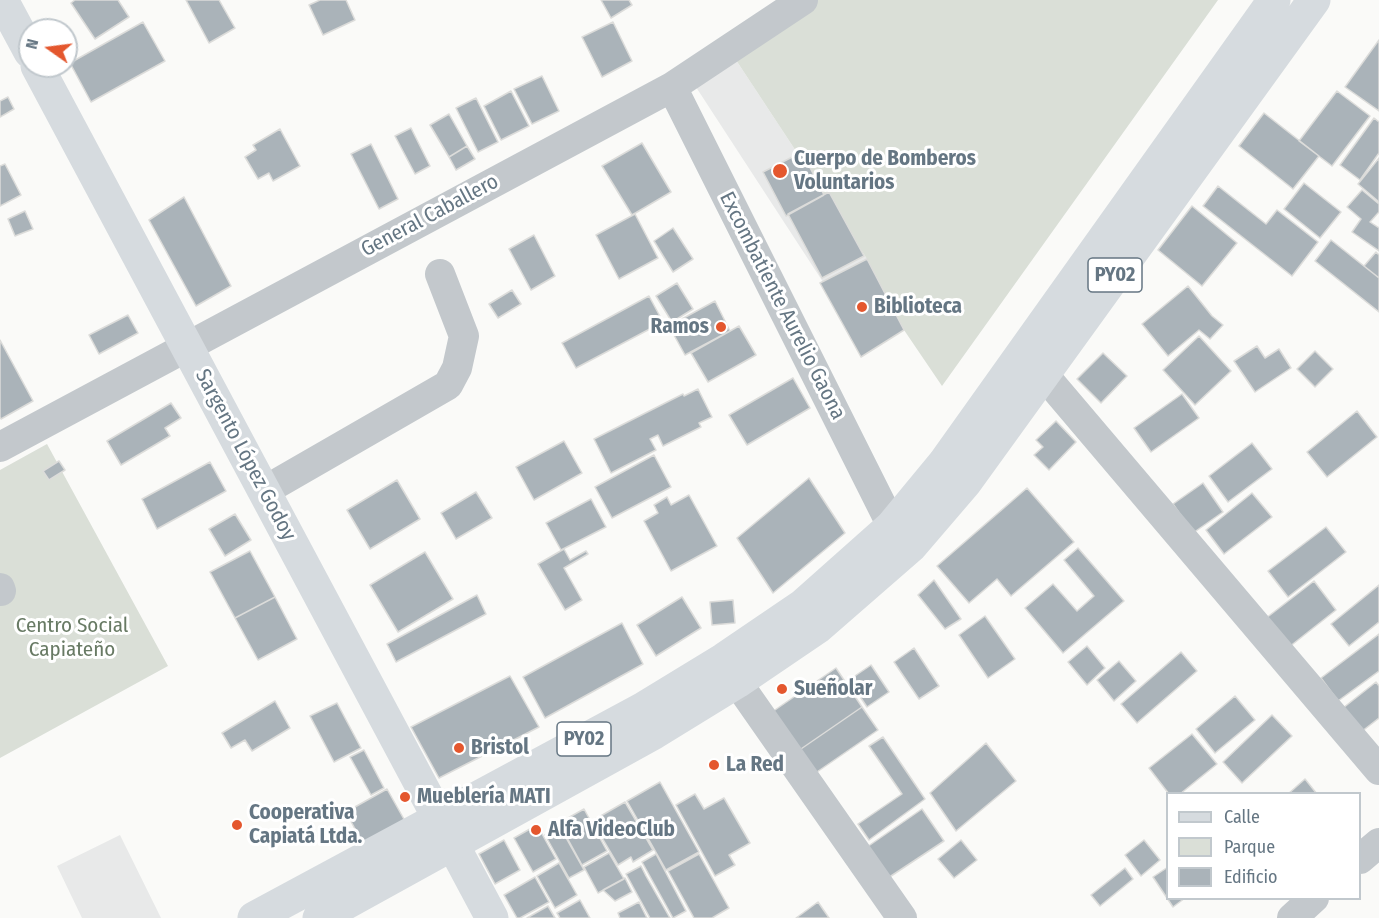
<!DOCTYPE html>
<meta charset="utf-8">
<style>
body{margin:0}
#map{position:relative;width:1379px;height:918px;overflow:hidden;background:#fafaf8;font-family:"Fira Sans Condensed",sans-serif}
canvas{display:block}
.legend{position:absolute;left:1166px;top:792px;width:195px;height:108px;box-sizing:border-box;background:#fff;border:2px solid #c1c8cd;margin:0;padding:8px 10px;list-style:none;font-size:18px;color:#657683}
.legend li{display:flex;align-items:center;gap:12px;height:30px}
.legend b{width:30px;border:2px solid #c1c8cd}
.north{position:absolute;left:18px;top:18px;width:60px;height:60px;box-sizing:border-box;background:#fff;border:2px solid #c1c8cd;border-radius:50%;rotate:284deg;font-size:16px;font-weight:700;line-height:24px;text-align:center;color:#657683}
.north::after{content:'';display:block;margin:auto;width:21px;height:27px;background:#e4572e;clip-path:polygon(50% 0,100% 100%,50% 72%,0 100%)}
</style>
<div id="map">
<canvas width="1379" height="918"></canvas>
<ul class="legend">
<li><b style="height:8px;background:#d6dbdf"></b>Calle</li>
<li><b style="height:16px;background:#dadfd7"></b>Parque</li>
<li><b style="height:16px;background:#aab3b9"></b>Edificio</li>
</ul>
<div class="north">N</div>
</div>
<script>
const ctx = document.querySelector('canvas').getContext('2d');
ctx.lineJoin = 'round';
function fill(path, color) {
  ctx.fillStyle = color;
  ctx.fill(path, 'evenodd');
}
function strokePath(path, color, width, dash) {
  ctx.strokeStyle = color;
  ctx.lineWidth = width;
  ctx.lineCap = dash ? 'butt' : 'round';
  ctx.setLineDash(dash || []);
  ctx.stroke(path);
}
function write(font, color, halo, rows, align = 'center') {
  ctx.font = font + ' "Fira Sans Condensed",sans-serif';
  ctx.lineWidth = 6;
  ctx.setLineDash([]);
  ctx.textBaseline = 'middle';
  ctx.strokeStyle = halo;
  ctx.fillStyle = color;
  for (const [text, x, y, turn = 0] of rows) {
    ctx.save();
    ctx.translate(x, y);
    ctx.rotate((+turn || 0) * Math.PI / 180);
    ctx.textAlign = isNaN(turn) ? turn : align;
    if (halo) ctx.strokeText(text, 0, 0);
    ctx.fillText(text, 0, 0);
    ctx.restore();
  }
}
const built = new Path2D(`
 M734,57L867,259L823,282L694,84Z
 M120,835L161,918H82L57,866Z`);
const green = new Path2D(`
 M808,0H1218L942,386L904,330L867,259L734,57Z
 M47,444L168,666L0,758V470Z`);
const building = new Path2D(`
 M75,0H118L129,17L95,39L71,3Z
 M186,0H219L235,28L209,43Z
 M320,0H346L355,20L323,35L309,5Z
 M601,0H629L632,5L611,18Z
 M57,22L61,30H42Z
 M143,22L165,61L91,102L70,63Z
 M613,22L632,61L602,77L582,37Z
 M66,38L76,56L66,61Z
 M1379,40V111L1345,87Z
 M542,76L559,111L532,124L514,89Z
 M511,91L529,126L501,140L484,106Z
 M1337,91L1370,116L1332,166L1299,141Z
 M8,97L14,109L0,117V101Z
 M476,98L498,142L478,152L456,108Z
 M1264,113L1319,156L1293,189L1239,146Z
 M449,114L467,146L449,157L430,125Z
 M1374,118L1379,122V153L1360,180L1340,165Z
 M411,128L430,166L415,174L395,136Z
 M280,129L300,166L273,181L269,173L258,179L245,157L256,150L253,145Z
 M642,143L671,192L632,215L602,166Z
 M371,144L398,199L379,209L351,154Z
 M467,146L475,159L456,170L449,157Z
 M802,152L824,195L786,216L763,172Z
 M1379,158V202L1358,184Z
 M5,164L21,195L0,206V166Z
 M1304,183L1341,212L1320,238L1284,209Z
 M1218,186L1266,224L1277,210L1318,242L1292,276L1203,206Z
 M1362,190L1379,204V212L1370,222L1379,228V251L1352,232L1361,219L1347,207Z
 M829,192L864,256L822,278L788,214Z
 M184,197L231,286L196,306L149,220Z
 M1192,206L1237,243L1202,286L1158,250Z
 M25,211L33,229L15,236L8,219Z
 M635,214L658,258L619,279L596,235Z
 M673,228L693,259L673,272L654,241Z
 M534,235L555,276L531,290L509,249Z
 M1331,240L1379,278V312L1315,261Z
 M1376,252L1379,255V278L1364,266Z
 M867,259L904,330L861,357L820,283Z
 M677,283L693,309L672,322L656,296Z
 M1188,286L1212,316L1223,325L1210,339L1199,330L1168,356L1142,324Z
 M512,290L521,304L498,318L489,304Z
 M649,296L663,322L576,368L562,343Z
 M715,301L730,331L685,355L669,326Z
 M128,315L138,333L99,354L89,335Z
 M739,326L756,355L708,382L691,353Z
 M1199,336L1231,371L1195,405L1163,370Z
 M0,340L33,401L1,419L0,417Z
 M1257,346L1265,358L1279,349L1291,368L1255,392L1234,361Z
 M1315,351L1333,369L1315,387L1297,369Z
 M1103,353L1127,376L1101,403L1077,379Z
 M793,378L810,408L747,445L729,415Z
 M698,389L712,417L699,423L701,427L663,446L658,435L650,439L656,450L611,473L594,439L683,394L684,396Z
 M1182,394L1199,418L1151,452L1134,428Z
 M171,403L181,418L165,428L170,436L121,465L107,441Z
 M1357,411L1377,437L1327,477L1307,452Z
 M1056,421L1076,442L1049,470L1034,455L1043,447L1036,440Z
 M564,441L582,473L534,500L516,467Z
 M1252,443L1272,469L1228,502L1209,476Z
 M654,455L671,487L612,518L595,487Z
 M59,461L65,470L49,480L43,471Z
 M210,462L226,491L157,529L142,499Z
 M809,478L845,533L773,593L737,538Z
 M397,480L420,519L370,549L347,510Z
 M1203,483L1223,512L1193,533L1173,504Z
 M1027,488L1074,542L1011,596L997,579L969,603L937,566Z
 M476,492L492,518L456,539L441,513Z
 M1252,493L1272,517L1224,554L1206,530Z
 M689,495L717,546L671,571L644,521L658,513L654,505L667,497L671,505Z
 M591,499L606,527L561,550L546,523Z
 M235,514L251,540L225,556L209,529Z
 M1326,527L1346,552L1288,597L1268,571Z
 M1078,548L1124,601L1063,653L1025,608L1053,584L1077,611L1094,596L1064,560Z
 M564,549L570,560L586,551L588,554L564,568L582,600L565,610L538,564Z
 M250,551L275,597L235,618L210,572Z
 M425,552L453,599L398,632L370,585Z
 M934,580L961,619L945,629L918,595Z
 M1314,581L1336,610L1284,651L1261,622Z
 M1379,585V622L1349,646L1331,624Z
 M477,595L486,614L396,662L387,644Z
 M275,597L297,639L258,660L235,618Z
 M682,597L701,628L656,656L637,625Z
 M733,600L735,623L712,625L710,602Z
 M985,616L1015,659L988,678L959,635Z
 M622,623L643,664L545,718L523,677Z
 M1379,634V671L1338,701L1321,678Z
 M1087,646L1105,668L1087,685L1068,662Z
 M914,648L939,686L919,699L894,662Z
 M1181,652L1197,671L1137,723L1121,704Z
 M1119,661L1136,681L1114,701L1097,680Z
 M871,665L889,692L867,707L849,680Z
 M836,668L862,707L798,751L772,712Z
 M510,676L539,727L439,778L411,727Z
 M1376,682L1379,686V718L1361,732L1343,708Z
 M1235,696L1255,720L1215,753L1196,729Z
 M275,701L290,728L252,751L245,740L231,748L222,733Z
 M337,703L361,748L334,762L310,716Z
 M862,707L878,730L814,774L798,751Z
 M1272,715L1292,736L1242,783L1223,762Z
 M1192,734L1217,764L1180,794H1169L1149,768Z
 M883,737L925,799L869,840L858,824L902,794L869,746Z
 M986,743L1016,781L956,831L930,793Z
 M364,750L384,788L371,795L350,757Z
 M1305,779L1317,794H1288Z
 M660,782L699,852L666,870L627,801Z
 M387,789L405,821L363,844L346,812Z
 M695,794L704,809L724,798L750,843L729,855L735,865L715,876L676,805Z
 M625,802L653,850L633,862L631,857L618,865L592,821Z
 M584,809L607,851L582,865L559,823Z
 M922,809L944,841L888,878L867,847Z
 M537,825L556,859L533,872L514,838Z
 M560,827L584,870L569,878L545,835Z
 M504,840L520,870L495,884L479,854Z
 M961,840L977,860L954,878L938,859Z
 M1144,840L1160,860L1141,876L1125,855Z
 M609,853L624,879L598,893L584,867Z
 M656,854L686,911L673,918L642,862Z
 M699,854L729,908L712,918H694L668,871Z
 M559,863L577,895L555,908L537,876Z
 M641,866L646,876L670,918H650L626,874Z
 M1168,867V898H1185L1173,907L1153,877Z
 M1125,868L1133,879L1100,906L1091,895Z
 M535,877L549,902L520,918H517L504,895Z
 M625,878L632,892L615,901L603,890Z
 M580,900L590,918H560L557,913Z
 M639,902L647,918H620L618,913Z
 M818,902L829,918H796Z
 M548,906L555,918H527Z`);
const minor = new Path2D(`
 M672,87L892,526
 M1043,374L1379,770
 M0,447L672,87L803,0
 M264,491L448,385L457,368L464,336L440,274
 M0,588L1,591
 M737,682L902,918
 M1360,859L1379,843
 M1292,918L1314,898`);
const major = new Path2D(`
 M2,0L30,52
 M37,66L492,918`);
const highway = new Path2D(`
 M254,918L642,709L724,659L802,606L892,526L944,463L1274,0
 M319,918L654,733L737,682L818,627L911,546L965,483L1314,0`);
const markers = [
 [780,171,8,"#e4572e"],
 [862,307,6,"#e4572e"],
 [721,327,6,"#e4572e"],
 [782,689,6,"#e4572e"],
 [459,748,6,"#e4572e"],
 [714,765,6,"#e4572e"],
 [405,797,6,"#e4572e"],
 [237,825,6,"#e4572e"],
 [536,830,6,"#e4572e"]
];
const shields = [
 [1115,275,54],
 [584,739,54]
];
const shieldNames = [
 ["PY02",1115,275],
 ["PY02",584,739]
];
const poiNames = [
 ["Cuerpo de Bomberos",794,159],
 ["Voluntarios",794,183],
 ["Biblioteca",874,307],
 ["Ramos",709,327,"right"],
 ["Sueñolar",794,689],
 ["Bristol",471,748],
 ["La Red",726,765],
 ["Mueblería MATI",417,797],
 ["Cooperativa",249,813],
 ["Capiatá Ltda.",249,837],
 ["Alfa VideoClub",548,830]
];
const streetNames = [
 ["General Caballero",430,216,-28],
 ["Excombatiente Aurelio Gaona",782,306,63],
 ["Sargento López Godoy",245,455,62]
];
const parkNames = [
 ["Centro Social",72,626],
 ["Capiateño",72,650]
];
fill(built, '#e8e9e9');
fill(green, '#dadfd7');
fill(building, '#aab3b9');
strokePath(building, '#dcdcda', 1.5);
strokePath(minor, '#c3c8cc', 30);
strokePath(major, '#d6dbdf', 33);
strokePath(highway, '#d6dbdf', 33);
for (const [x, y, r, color] of markers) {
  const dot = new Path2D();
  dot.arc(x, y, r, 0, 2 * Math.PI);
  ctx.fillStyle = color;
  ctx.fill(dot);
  strokePath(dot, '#fff', 2);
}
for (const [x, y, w] of shields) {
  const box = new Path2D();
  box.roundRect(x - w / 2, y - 17, w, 34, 4.5);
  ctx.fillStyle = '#fff';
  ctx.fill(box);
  strokePath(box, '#657683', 1.5);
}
write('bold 20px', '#657683', null, shieldNames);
write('bold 21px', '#657683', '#fff', poiNames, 'left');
write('21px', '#657683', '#fff', streetNames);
write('21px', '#687a64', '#fff', parkNames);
</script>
